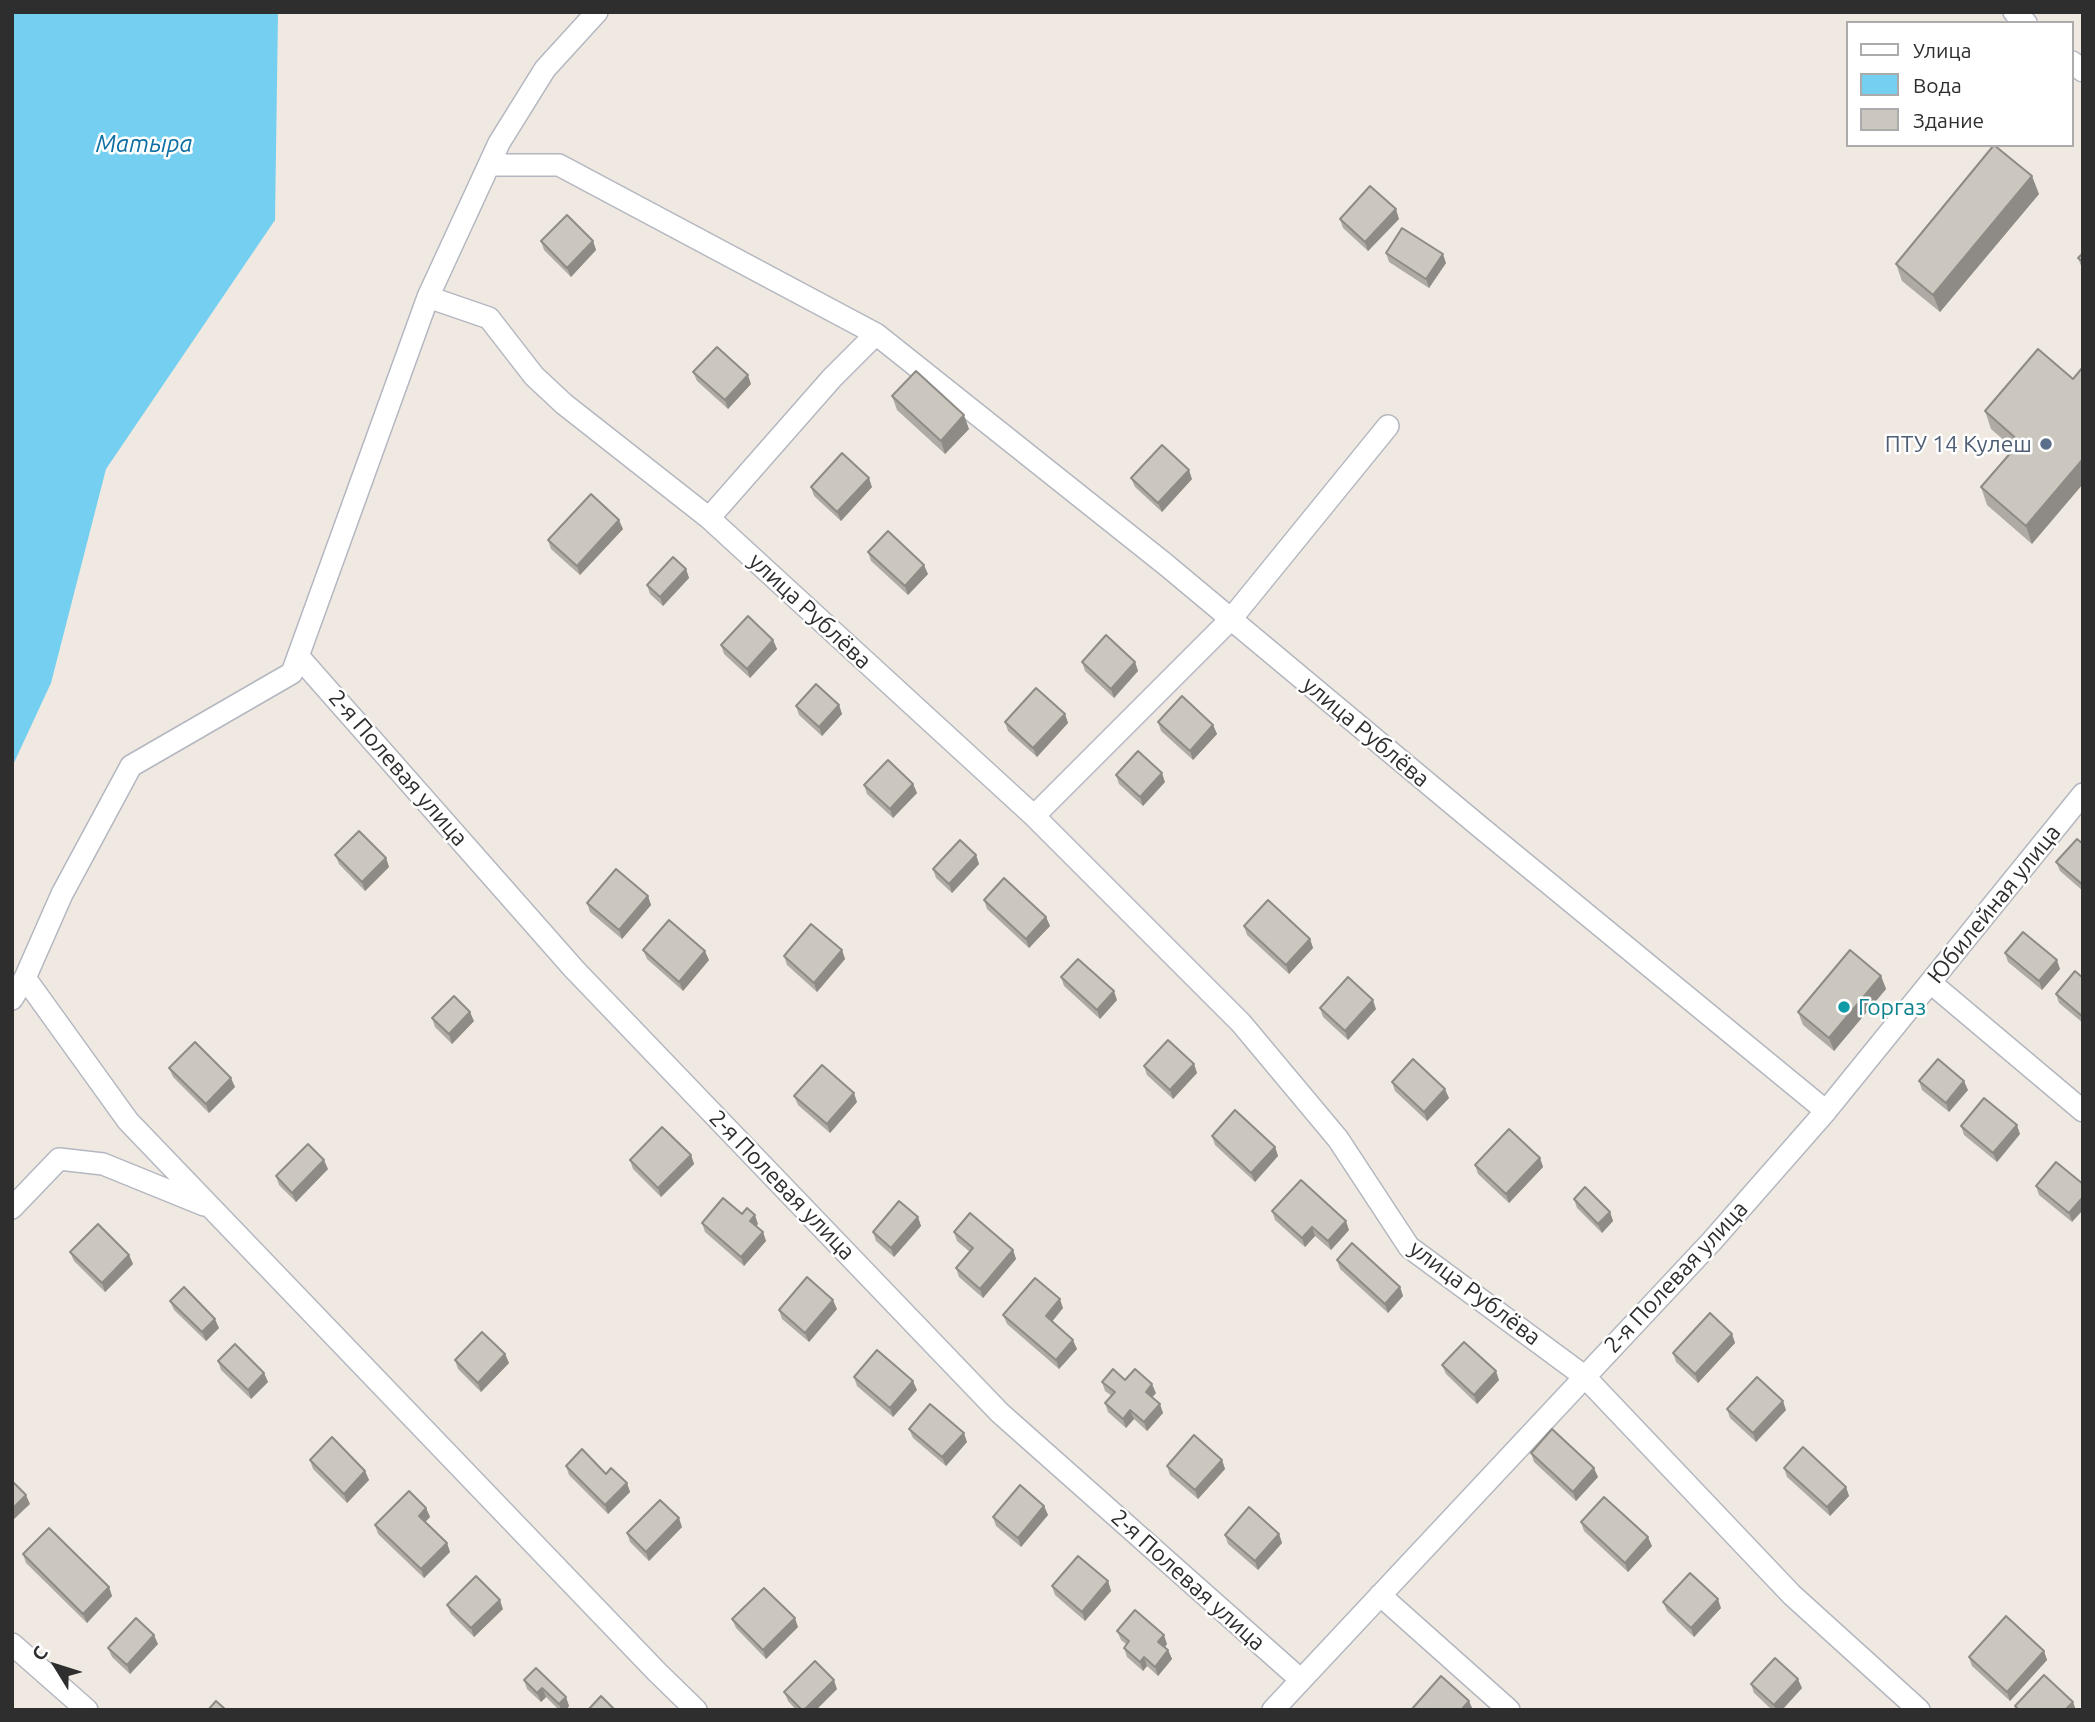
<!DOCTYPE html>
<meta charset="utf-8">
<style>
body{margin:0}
#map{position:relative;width:2095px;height:1722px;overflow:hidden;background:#efe9e1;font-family:Ubuntu,sans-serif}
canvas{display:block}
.frame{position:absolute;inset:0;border:14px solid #2e2e2e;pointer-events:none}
.legend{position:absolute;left:1846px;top:21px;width:228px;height:126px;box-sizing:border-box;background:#fff;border:2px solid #ababab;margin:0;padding:9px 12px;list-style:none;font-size:21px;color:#2e2e2e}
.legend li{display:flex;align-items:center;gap:14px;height:35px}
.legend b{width:35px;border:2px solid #ababab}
.north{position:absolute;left:21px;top:1631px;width:70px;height:70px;-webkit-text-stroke:5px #fff;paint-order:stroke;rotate:308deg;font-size:19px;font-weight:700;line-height:28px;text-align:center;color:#2e2e2e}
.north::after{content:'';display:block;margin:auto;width:24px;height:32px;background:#2e2e2e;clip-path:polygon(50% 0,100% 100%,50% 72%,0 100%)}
</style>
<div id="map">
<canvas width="2095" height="1722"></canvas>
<div class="frame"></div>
<ul class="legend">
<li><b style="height:9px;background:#fff"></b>Улица</li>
<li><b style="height:19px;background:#75cff0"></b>Вода</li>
<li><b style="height:19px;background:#cbc7bf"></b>Здание</li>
</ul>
<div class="north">С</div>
</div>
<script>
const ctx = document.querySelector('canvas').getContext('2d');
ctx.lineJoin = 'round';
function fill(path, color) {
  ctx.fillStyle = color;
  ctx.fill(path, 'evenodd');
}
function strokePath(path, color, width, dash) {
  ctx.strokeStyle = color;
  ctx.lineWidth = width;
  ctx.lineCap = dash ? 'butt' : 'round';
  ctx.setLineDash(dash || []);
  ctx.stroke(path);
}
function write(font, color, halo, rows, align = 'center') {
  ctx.font = font + ' Ubuntu,sans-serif';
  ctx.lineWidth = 5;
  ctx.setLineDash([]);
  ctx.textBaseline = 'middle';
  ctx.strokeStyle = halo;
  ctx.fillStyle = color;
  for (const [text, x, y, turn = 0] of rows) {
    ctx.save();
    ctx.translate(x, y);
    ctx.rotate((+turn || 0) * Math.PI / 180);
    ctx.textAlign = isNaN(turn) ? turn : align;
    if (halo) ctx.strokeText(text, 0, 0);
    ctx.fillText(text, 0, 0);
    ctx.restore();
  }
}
const water = new Path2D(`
 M12,12H278L275,220L106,469L51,683L12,767Z`);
const minor = new Path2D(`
 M2014,12L2026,23
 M2072,62L2083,71
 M489,165H559L876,334
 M428,297L489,318L534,376L564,404L709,518L1034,816L1241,1023L1338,1139L1409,1247L1584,1376L1792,1595L1919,1710
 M709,518L832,378L876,334L1165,564L1479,826L1826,1111
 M298,656L574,969L1000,1413L1301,1680
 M1034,816L1231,619L1388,426
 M25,978L128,1121L657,1672L696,1710
 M1931,983L2083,1111
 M12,999L25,978L62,894L131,766L292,673L428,297L499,143L545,69L597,12
 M12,1208L59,1159L103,1164L204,1205
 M1380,1595L1509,1710
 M12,1644L87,1710
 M1273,1710L1712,1241L1826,1111L2083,794`);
const wall = new Path2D(`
 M2039,194L1940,312L1902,281L1896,264Z
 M1340,219H1399L1368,251L1343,228Z
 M541,241H593L596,250L571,277L544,250Z
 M1386,253L1446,263L1429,288L1389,262Z
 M2083,253V271L2078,258Z
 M2038,349L2032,544L1987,505L1981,487L2014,449L1991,429L1985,411Z
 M693,372L751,384L728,409L697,381Z
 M892,396L969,429L945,454L897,410Z
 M1131,478L1192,479L1162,512L1135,487Z
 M811,487H872L841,521L814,496Z
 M623,529L580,575L551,549L548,540Z
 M868,552L928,574L908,595L871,561Z
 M686,569L689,578L663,606L650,594L647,585Z
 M773,640L777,649L750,678L724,654L721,645Z
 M1082,662H1135L1138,671L1114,698L1085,671Z
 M839,705L842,714L822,736L799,715L796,706Z
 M1065,714L1068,723L1037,757L1008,731L1005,722Z
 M1158,722L1213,725L1217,734L1193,760L1161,731Z
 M1116,775L1165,782L1143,806L1119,784Z
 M913,784L917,793L893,818L867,794L864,785Z
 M2083,844V891L2060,871L2056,862Z
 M335,855L386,858L389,867L365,891L339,864Z
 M976,855L979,864L952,893L936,878L933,869Z
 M648,896L651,905L622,939L590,912L587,903Z
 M984,900L1046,917L1050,926L1029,948L987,909Z
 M1244,926L1310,939L1313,948L1289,974L1247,935Z
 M643,950L709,960L683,991L647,959Z
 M842,950L845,959L817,992L787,965L784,956Z
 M2005,953L2060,969L2042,990L2008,962Z
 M1881,976L1886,989L1834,1051L1803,1025L1798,1012Z
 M1061,977L1117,1000L1100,1019L1064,986Z
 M2083,978V1023L2059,1003L2056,994Z
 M1320,1008L1376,1009L1348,1040L1323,1017Z
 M432,1018L474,1021L452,1044L435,1027Z
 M1194,1064L1197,1073L1173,1099L1147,1075L1144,1066Z
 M169,1068L235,1087L209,1113L173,1077Z
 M1919,1081L1968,1090L1949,1112L1922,1090Z
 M1392,1082L1449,1098L1427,1121L1395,1091Z
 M794,1096L857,1102L830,1133L798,1105Z
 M1961,1126L2020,1134L1997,1162L1964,1135Z
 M1212,1136L1275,1147L1278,1156L1255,1182L1215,1145Z
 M691,1155L694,1164L661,1197L633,1169L630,1160Z
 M1540,1158L1543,1167L1509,1203L1478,1174L1475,1165Z
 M2056,1162L2072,1222L2039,1195L2036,1186Z
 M328,1169L296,1202L279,1185L276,1176Z
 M1574,1199L1610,1212L1613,1221L1602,1233L1577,1208Z
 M1272,1211L1349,1230L1331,1250L1315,1236L1305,1247L1275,1220Z
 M742,1214L758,1224L756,1226L763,1232L766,1241L744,1266L705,1232L702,1223Z
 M918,1217L921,1226L894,1257L876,1241L873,1232Z
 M954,1232L1013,1250L1016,1259L983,1298L959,1277L956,1268L970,1252L957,1241Z
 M70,1252L129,1255L133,1264L105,1292L74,1261Z
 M1337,1260L1400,1287L1403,1296L1388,1313L1340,1269Z
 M170,1301L219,1328L206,1341L174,1310Z
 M1063,1308L1052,1322L1077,1349L1059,1369L1007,1324L1003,1315Z
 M837,1309L809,1342L782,1319L779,1310Z
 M1732,1334L1735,1343L1698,1383L1676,1362L1673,1353Z
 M505,1354L509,1363L481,1392L458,1369L455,1360Z
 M218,1361L264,1373L268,1382L251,1399L221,1370Z
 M1442,1365L1499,1380L1477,1404L1446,1374Z
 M854,1377L917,1390L893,1417L857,1386Z
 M1125,1380L1156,1393L1152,1397L1163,1413L1147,1431L1134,1419L1126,1428L1108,1412L1105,1403L1112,1396L1105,1391L1102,1382Z
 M1727,1409L1786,1410L1756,1442L1730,1418Z
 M909,1429L967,1442L946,1466L913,1438Z
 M1531,1453L1598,1477L1576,1501L1534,1462Z
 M310,1460L365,1471L369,1480L347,1503L313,1469Z
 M1222,1460L1225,1469L1198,1499L1170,1475L1167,1466Z
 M566,1466L606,1474L627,1483L630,1492L608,1514L569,1475Z
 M1784,1468L1846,1487L1849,1496L1830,1516L1787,1477Z
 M1044,1506L1048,1515L1021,1547L996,1526L993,1517Z
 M426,1508L430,1517L425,1522L447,1543L450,1552L424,1578L378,1534L375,1525Z
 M1581,1522L1652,1546L1628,1572L1584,1531Z
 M682,1527L649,1561L630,1542L627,1533Z
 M1279,1534L1282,1543L1258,1570L1228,1544L1225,1535Z
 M23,1554L109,1587L112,1596L87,1623L26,1563Z
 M1108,1581L1111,1591L1085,1621L1055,1595L1052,1586Z
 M1663,1602L1721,1608L1694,1637L1667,1611Z
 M447,1605L503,1609L474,1637L451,1614Z
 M732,1619L798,1627L766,1659L736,1628Z
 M1117,1631L1167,1644L1165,1647L1168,1650L1172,1659L1158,1676L1147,1666L1143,1671L1127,1657L1124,1648L1126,1644L1121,1640Z
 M158,1644L130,1674L112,1657L108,1648Z
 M2044,1651L2047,1660L2010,1701L1972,1666L1969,1657Z
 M524,1680L566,1697L569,1706L566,1710H559L546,1697L541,1702L527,1689Z
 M1751,1684L1802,1688L1782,1710H1772L1754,1693Z
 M837,1689L816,1710H796L788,1701L784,1692Z`);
const shadedWall = new Path2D(`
 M2032,176L2039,194L1940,312L1933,295Z
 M1396,209L1399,219L1368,251L1365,242Z
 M593,241L596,250L571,277L567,268Z
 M1443,254L1446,263L1429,288L1426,279Z
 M748,375L751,384L728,409L725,400Z
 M964,415L969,429L945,454L941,441Z
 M2083,459V484L2032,544L2026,526Z
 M1189,470L1192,479L1162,512L1158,503Z
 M869,478L872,487L841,521L837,512Z
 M619,520L623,529L580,575L577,566Z
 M924,565L928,574L908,595L905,586Z
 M686,569L689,578L663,606L660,597Z
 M773,640L777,649L750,678L747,669Z
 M1135,662L1138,671L1114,698L1111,689Z
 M839,705L842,714L822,736L819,727Z
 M1065,714L1068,723L1037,757L1033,748Z
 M1213,725L1217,734L1193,760L1190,751Z
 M1162,773L1165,782L1143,806L1140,797Z
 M913,784L917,793L893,818L890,809Z
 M976,855L979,864L952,893L949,884Z
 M386,858L389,867L365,891L362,882Z
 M648,896L651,905L622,939L619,930Z
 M1046,917L1050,926L1029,948L1026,939Z
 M1310,939L1313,948L1289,974L1286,965Z
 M842,950L845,959L817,992L814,983Z
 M705,951L709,960L683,991L679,982Z
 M2057,960L2060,969L2042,990L2039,981Z
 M1881,976L1886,989L1834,1051L1829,1038Z
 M1114,991L1117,1000L1100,1019L1097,1010Z
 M1373,1000L1376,1009L1348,1040L1345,1031Z
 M470,1012L474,1021L452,1044L449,1034Z
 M1194,1064L1197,1073L1173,1099L1170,1090Z
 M231,1078L235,1087L209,1113L206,1104Z
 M1964,1081L1968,1090L1949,1112L1946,1103Z
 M1445,1089L1449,1098L1427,1121L1424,1112Z
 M854,1093L857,1102L830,1133L827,1124Z
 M2017,1125L2020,1134L1997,1162L1993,1153Z
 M1275,1147L1278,1156L1255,1182L1251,1173Z
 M691,1155L694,1164L661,1197L658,1188Z
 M1540,1158L1543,1167L1509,1203L1506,1194Z
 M324,1160L328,1169L296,1202L292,1193Z
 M2083,1197V1210L2072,1222L2069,1213Z
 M1610,1212L1613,1221L1602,1233L1598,1224Z
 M755,1215L758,1224L753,1230L750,1221Z
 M918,1217L921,1226L894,1257L891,1248Z
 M1346,1221L1349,1230L1331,1250L1328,1241Z
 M1312,1227L1315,1236L1305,1247L1302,1238Z
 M763,1232L766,1241L744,1266L741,1257Z
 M1013,1250L1016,1259L983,1298L980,1289Z
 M129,1255L133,1264L105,1292L102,1283Z
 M1400,1287L1403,1296L1388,1313L1385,1304Z
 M1060,1299L1063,1308L1049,1325L1046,1316Z
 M833,1300L837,1309L809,1342L805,1333Z
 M215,1319L219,1328L206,1341L202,1332Z
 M1732,1334L1735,1343L1698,1383L1695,1374Z
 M1073,1340L1077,1349L1059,1369L1056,1360Z
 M505,1354L509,1363L481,1392L478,1383Z
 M1496,1371L1499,1380L1477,1404L1474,1395Z
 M264,1373L268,1382L251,1399L248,1390Z
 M913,1381L917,1390L893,1417L890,1408Z
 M1152,1384L1156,1393L1149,1401L1146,1392Z
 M1783,1401L1786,1410L1756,1442L1753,1433Z
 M1160,1404L1163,1413L1147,1431L1144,1422Z
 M1130,1410L1134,1419L1126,1428L1123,1419Z
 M964,1433L967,1442L946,1466L942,1457Z
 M1222,1460L1225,1469L1198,1499L1195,1490Z
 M1594,1468L1598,1477L1576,1501L1573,1492Z
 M365,1471L369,1480L347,1503L344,1494Z
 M627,1483L630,1492L608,1514L605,1505Z
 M1846,1487L1849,1496L1830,1516L1827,1507Z
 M26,1495L30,1504L12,1521V1509Z
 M1044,1506L1048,1515L1021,1547L1018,1538Z
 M426,1508L430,1517L422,1525L419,1516Z
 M679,1518L682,1527L649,1561L646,1552Z
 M1279,1534L1282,1543L1258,1570L1255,1561Z
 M1648,1537L1652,1546L1628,1572L1625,1563Z
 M447,1543L450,1552L424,1578L421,1569Z
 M1108,1581L1111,1591L1085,1621L1082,1612Z
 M109,1587L112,1596L87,1623L83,1614Z
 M1718,1599L1721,1608L1694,1637L1691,1628Z
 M500,1600L503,1609L474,1637L471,1628Z
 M795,1618L798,1627L766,1659L763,1650Z
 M154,1635L158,1644L130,1674L127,1665Z
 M1164,1635L1167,1644L1162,1651L1158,1642Z
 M1168,1650L1172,1659L1158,1676L1155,1667Z
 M2044,1651L2047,1660L2010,1701L2007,1692Z
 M1144,1657L1147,1666L1143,1671L1140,1662Z
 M1798,1679L1802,1688L1782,1710H1776L1774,1705Z
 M834,1680L837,1689L816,1710H804Z
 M542,1688L546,1697L541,1702L537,1693Z
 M566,1697L569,1706L566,1710H561L559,1704Z
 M1469,1701L1473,1710H1461Z
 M2073,1702L2076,1710H2065Z`);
const building = new Path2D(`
 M1994,145L2032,176L1933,295L1896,264Z
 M1370,186L1396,209L1365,242L1340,219Z
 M567,215L593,241L567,268L541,241Z
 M1402,228L1443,254L1426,279L1386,253Z
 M2083,253V262L2078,258Z
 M717,347L748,375L725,400L693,372Z
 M2038,349L2073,379L2083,367V459L2026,526L1981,487L2020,442L1985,411Z
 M916,371L964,415L941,441L892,396Z
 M1162,445L1189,470L1158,503L1131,478Z
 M842,453L869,478L837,512L811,487Z
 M591,494L619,520L577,566L548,540Z
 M888,531L924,565L905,586L868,552Z
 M673,557L686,569L660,597L647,585Z
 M748,616L773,640L747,669L721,645Z
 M1106,635L1135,662L1111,689L1082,662Z
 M816,684L839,705L819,727L796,706Z
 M1036,688L1065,714L1033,748L1005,722Z
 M1182,696L1213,725L1190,751L1158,722Z
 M1138,751L1162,773L1140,797L1116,775Z
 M888,760L913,784L890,809L864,785Z
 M359,831L386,858L362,882L335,855Z
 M2077,839L2083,844V885L2056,862Z
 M960,840L976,855L949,884L933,869Z
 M616,869L648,896L619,930L587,903Z
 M1004,878L1046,917L1026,939L984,900Z
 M1268,900L1310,939L1286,965L1244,926Z
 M669,920L705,951L679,982L643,950Z
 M811,924L842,950L814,983L784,956Z
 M2023,932L2057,960L2039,981L2005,953Z
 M1850,950L1881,976L1829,1038L1798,1012Z
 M1078,959L1114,991L1097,1010L1061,977Z
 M2075,971L2083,978V1017L2056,994Z
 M1348,977L1373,1000L1345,1031L1320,1008Z
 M454,996L470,1012L449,1034L432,1018Z
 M1168,1040L1194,1064L1170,1090L1144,1066Z
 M195,1042L231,1078L206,1104L169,1068Z
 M1413,1059L1445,1089L1424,1112L1392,1082Z
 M1938,1059L1964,1081L1946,1103L1919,1081Z
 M822,1065L854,1093L827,1124L794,1096Z
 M1984,1098L2017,1125L1993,1153L1961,1126Z
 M1235,1110L1275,1147L1251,1173L1212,1136Z
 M662,1127L691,1155L658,1188L630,1160Z
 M1509,1129L1540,1158L1506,1194L1475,1165Z
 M308,1144L324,1160L292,1193L276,1176Z
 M2056,1162L2083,1184V1197L2069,1213L2036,1186Z
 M1301,1180L1346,1221L1328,1241L1312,1227L1302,1238L1272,1211Z
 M1585,1187L1610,1212L1598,1224L1574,1199Z
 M723,1198L742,1214L747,1208L755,1215L750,1221L763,1232L741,1257L702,1223Z
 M899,1201L918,1217L891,1248L873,1232Z
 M970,1213L1013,1250L980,1289L956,1268L973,1248L954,1232Z
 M98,1224L129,1255L102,1283L70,1252Z
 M1352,1243L1400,1287L1385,1304L1337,1260Z
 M807,1277L833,1300L805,1333L779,1310Z
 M1035,1278L1060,1299L1046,1316L1073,1340L1056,1360L1003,1315Z
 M184,1287L215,1319L202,1332L170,1301Z
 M1710,1313L1732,1334L1695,1374L1673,1353Z
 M482,1332L505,1354L478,1383L455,1360Z
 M1464,1342L1496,1371L1474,1395L1442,1365Z
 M235,1344L264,1373L248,1390L218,1361Z
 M877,1350L913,1381L890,1408L854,1377Z
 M1113,1369L1125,1380L1135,1369L1152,1384L1146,1392L1160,1404L1144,1422L1130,1410L1123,1419L1105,1403L1115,1392L1102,1382Z
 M1757,1377L1783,1401L1753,1433L1727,1409Z
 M930,1404L964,1433L942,1457L909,1429Z
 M1552,1429L1594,1468L1573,1492L1531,1453Z
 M1194,1435L1222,1460L1195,1490L1167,1466Z
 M332,1437L365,1471L344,1494L310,1460Z
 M1803,1447L1846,1487L1827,1507L1784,1468Z
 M582,1449L606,1474L611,1468L627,1483L605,1505L566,1466Z
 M12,1481L26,1495L12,1509Z
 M1020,1485L1044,1506L1018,1538L993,1517Z
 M409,1491L426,1508L419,1516L447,1543L421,1569L375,1525Z
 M1604,1497L1648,1537L1625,1563L1581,1522Z
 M660,1500L679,1518L646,1552L627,1533Z
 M1249,1507L1279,1534L1255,1561L1225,1535Z
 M49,1528L109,1587L83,1614L23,1554Z
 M1078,1556L1108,1581L1082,1612L1052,1586Z
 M1690,1573L1718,1599L1691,1628L1663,1602Z
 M476,1576L500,1600L471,1628L447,1605Z
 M764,1588L795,1618L763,1650L732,1619Z
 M1135,1610L1164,1635L1158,1642L1168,1650L1155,1667L1144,1657L1140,1662L1124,1648L1129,1641L1117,1631Z
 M2006,1616L2044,1651L2007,1692L1969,1657Z
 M136,1618L154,1635L127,1665L108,1648Z
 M1775,1658L1798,1679L1774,1705L1751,1684Z
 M815,1661L834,1680L804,1710H802L784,1692Z
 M536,1668L566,1697L559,1704L542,1688L537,1693L524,1680Z
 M2044,1675L2073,1702L2065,1710H2019L2015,1706Z
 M1441,1676L1469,1701L1461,1710H1411Z
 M601,1696L615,1710H588Z
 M216,1701L226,1710H208Z`);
const markers = [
 [2046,444,7,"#5c6f8a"],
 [1844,1007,7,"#0f9aa8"]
];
const serviceNames = [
 ["ПТУ 14 Кулеш",2032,444]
];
const streetNames = [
 ["улица Рублёва",810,611,43],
 ["улица Рублёва",1366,732,40],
 ["2-я Полевая улица",398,768,49],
 ["Юбилейная улица",1994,904,-51],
 ["2-я Полевая улица",782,1185,46],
 ["2-я Полевая улица",1676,1277,-47],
 ["улица Рублёва",1475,1293,37],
 ["2-я Полевая улица",1188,1580,42]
];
const cultureNames = [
 ["Горгаз",1858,1007]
];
const waterNames = [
 ["Матыра",144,144]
];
fill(water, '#75cff0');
strokePath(minor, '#b4b7c1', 24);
strokePath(minor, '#fff', 21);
fill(wall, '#afaba4');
fill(shadedWall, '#8e8b86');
fill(building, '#cbc7bf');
strokePath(building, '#8e8b86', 2);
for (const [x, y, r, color] of markers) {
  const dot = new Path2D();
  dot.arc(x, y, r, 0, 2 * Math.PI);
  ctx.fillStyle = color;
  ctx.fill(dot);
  strokePath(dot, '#fff', 2.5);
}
write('23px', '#4e5e75', '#fff', serviceNames, 'right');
write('23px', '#2e2e2e', '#fff', streetNames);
write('23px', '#0d838f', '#fff', cultureNames, 'left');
write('italic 24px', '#0d6fa3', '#fff', waterNames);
</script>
